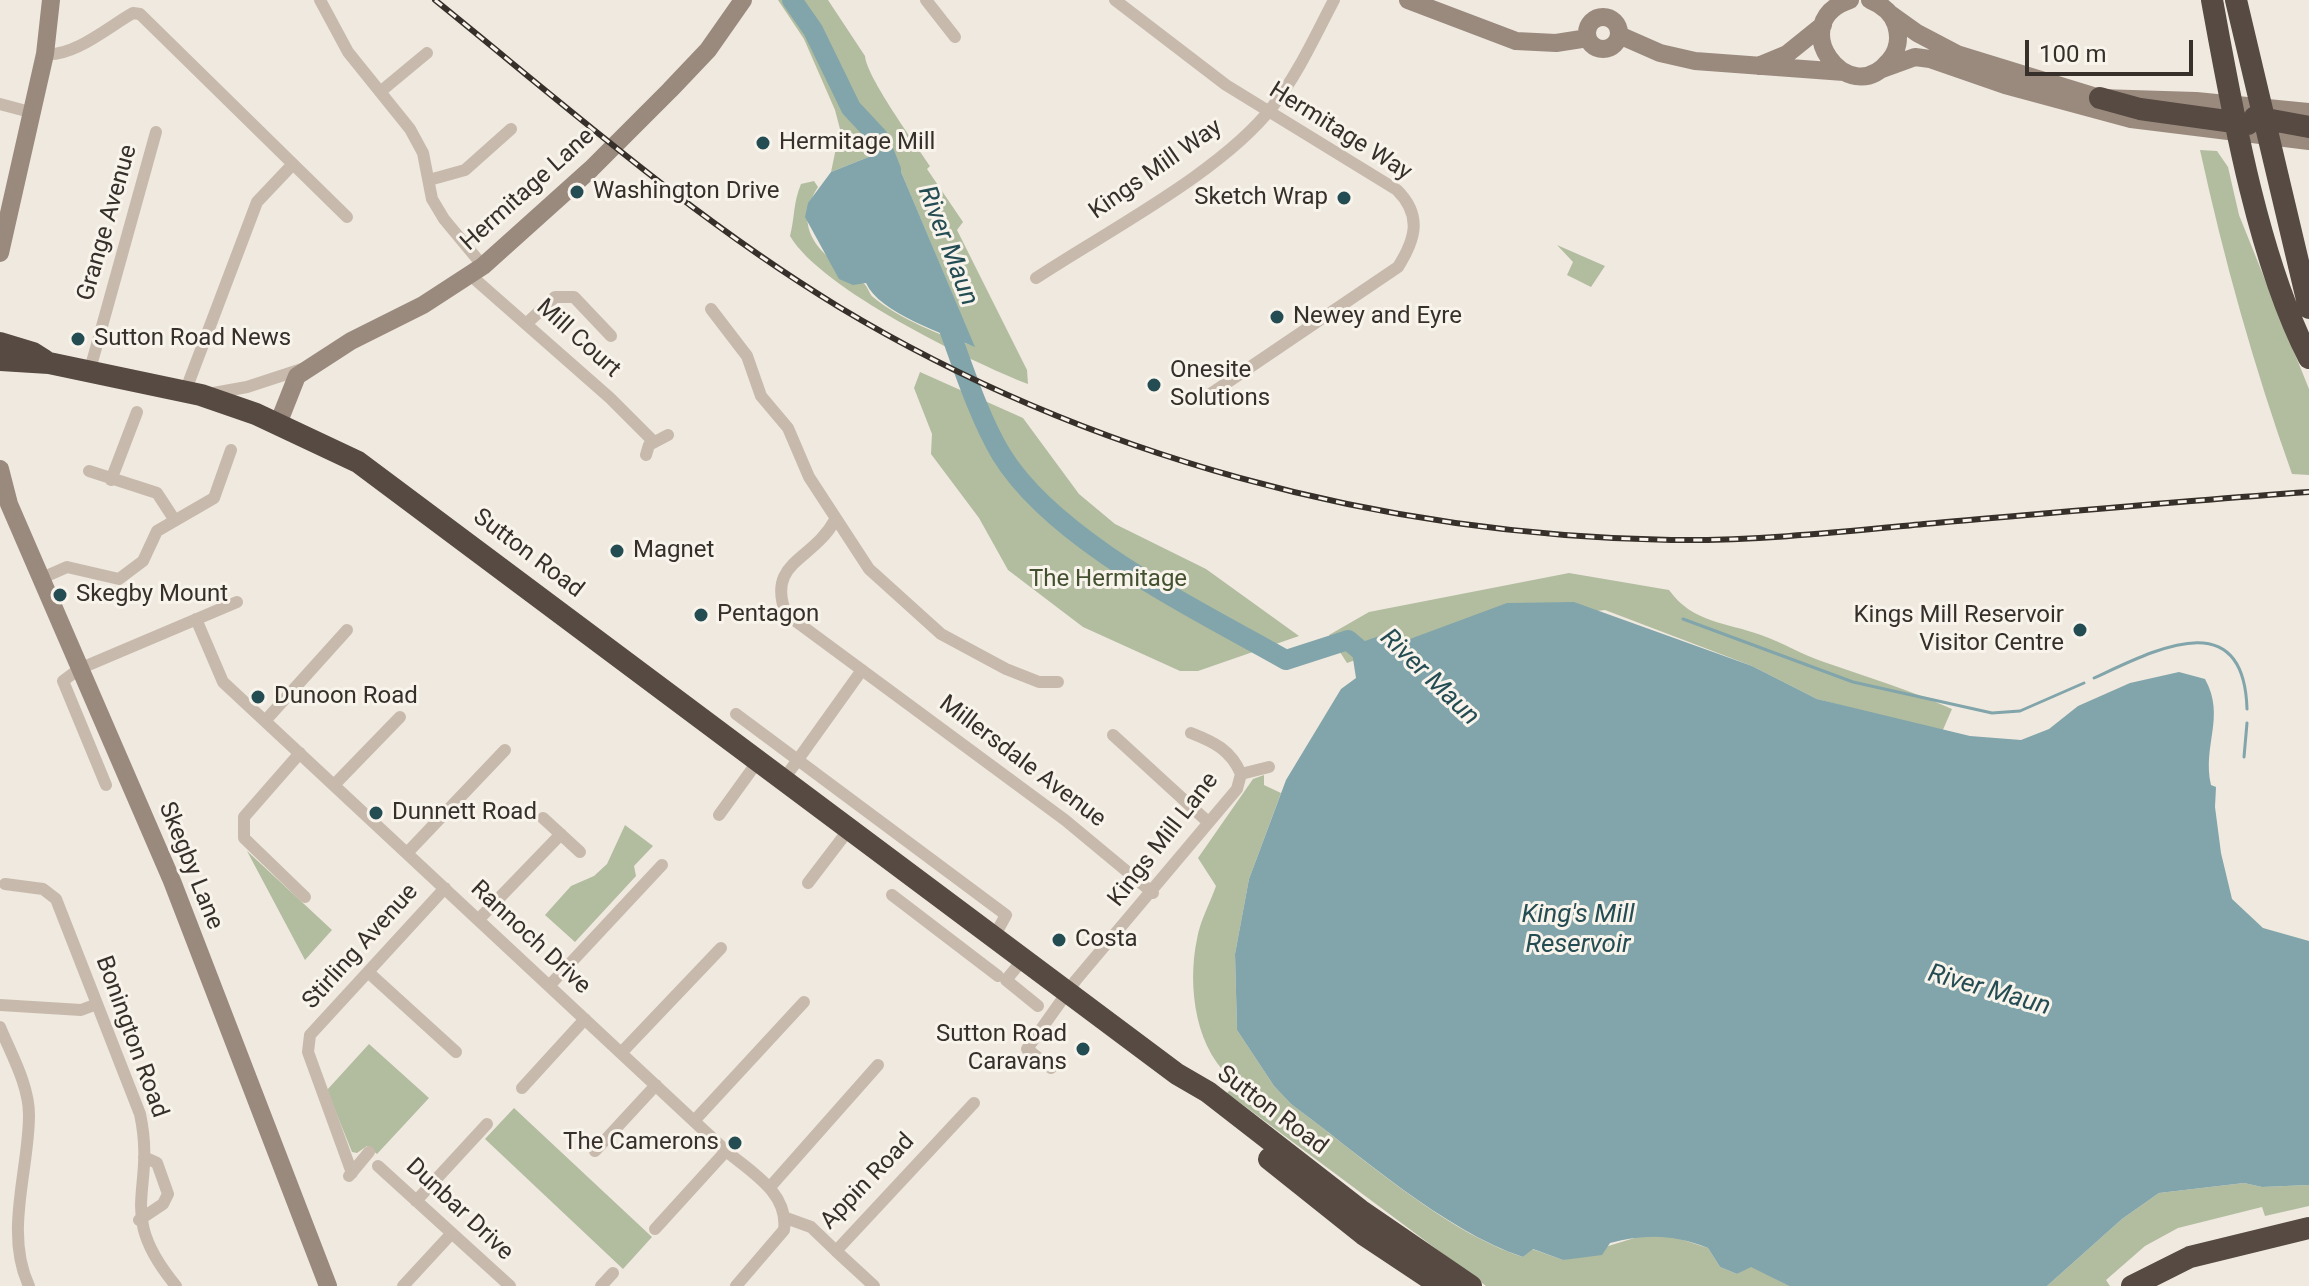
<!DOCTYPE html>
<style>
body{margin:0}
#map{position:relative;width:2309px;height:1286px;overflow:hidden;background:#f0e9df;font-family:Roboto,sans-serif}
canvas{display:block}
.scale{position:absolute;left:2025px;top:40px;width:168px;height:36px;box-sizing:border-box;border:4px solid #362f2a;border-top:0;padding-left:10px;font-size:24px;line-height:28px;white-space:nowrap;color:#362f2a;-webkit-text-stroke:6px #f8f3eb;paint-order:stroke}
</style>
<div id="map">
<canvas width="2309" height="1286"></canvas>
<div class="scale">100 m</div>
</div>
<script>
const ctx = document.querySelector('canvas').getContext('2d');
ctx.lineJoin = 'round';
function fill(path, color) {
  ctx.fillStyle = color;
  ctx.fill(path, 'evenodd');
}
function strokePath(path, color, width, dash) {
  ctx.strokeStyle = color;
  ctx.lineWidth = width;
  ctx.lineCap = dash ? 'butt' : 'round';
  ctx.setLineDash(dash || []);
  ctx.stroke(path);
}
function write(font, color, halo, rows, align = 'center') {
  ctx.font = font + ' Roboto,sans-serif';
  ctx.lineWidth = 6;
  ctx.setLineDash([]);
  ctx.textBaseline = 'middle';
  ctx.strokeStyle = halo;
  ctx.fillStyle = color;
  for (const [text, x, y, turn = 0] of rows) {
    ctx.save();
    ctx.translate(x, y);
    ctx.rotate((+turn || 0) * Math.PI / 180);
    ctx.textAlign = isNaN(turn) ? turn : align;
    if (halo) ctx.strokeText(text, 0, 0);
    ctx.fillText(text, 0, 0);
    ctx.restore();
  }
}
const green = new Path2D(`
 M778,0H828L865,56C866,76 916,145 930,166L927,169L963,222L957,230L1027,370L1028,384C969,361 821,289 790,236C795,217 793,203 801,184L814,181L818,187C788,234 828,259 863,283C868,286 869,294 873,297C899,319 942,336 974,346L899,167L883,147L876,154L831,172L840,129L835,110L804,39Z
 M2200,150L2217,151L2228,167L2239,215L2309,389V475L2292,474C2254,367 2224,260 2200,150Z
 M1557,245L1605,266L1591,287L1567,275L1573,262Z
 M920,372L1023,418L1079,494L1115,524L1206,569L1299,636L1198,671H1180L1083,627L1008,570L979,518L931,454L932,434L914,388Z
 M1569,573L1669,590C1693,623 1725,622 1761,635C1782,642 1802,655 1824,662C1867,677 1910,690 1952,709L1942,732L1817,699L1752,666L1605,610L1435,631L1347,663L1329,635L1369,612Z
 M1264,775V785L1281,793L1249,879L1235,954L1237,1030L1274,1086L1291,1104C1359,1154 1443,1231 1523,1257L1532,1249L1563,1260L1644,1235L1674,1237L1708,1248L1720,1267L1737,1274L1751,1266L1789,1286H1486L1227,1093L1237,1083C1195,1053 1187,986 1197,939C1200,921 1210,903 1216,886L1198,858L1253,779Z
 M625,825L653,846L634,866L636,876L575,942L545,915L571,886L594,876L607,864Z
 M247,851L332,930L305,960Z
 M369,1044L429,1098L377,1154L367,1146L357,1153L352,1152L327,1090Z
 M514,1108L652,1237L623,1269L485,1139Z
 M2244,1183L2262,1187L2309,1185V1206L2265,1216L2262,1207L2178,1228L2145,1246L2106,1280L2110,1286H2047L2122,1219L2159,1193Z`);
const water = new Path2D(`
 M883,146L899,167L975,347C945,334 879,313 866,283L853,285L839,279L805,217L808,203L831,172L876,154Z
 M1574,602L1752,666L1817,699L1970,736L2021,740L2049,729L2078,706L2130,683L2179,672L2205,679C2226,717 2202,745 2211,785L2216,787L2215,807L2221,853L2232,899L2263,928L2309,941V1185L2262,1187L2244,1183L2159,1193L2122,1219L2047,1286H1789L1751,1267L1737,1274L1720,1267L1708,1248C1673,1234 1645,1234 1610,1243L1602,1255L1563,1260L1533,1249L1523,1257C1443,1230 1359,1154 1291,1104L1274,1086L1237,1030L1235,954L1249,879L1286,780L1341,689L1356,678L1351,646L1379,636L1391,646L1507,603Z`);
const stream = new Path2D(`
 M1683,619L1853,682L1992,713L2020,711L2084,683
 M2094,678C2153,651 2244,601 2247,709
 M2244,757L2247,723`);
const river = new Path2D(`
 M792,0L813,30L851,108L878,137L891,170
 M943,313C960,357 977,414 1001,454C1054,541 1198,610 1286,660L1348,640L1374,662`);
const street = new Path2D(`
 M320,0L348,52L410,129L423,153L432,199L444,219L483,266
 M926,0L955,37
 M1115,0L1226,85L1397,190C1423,216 1415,240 1398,267L1200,401
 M45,54C74,57 108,27 133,13L140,14L347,217
 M380,92L427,53
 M0,104L30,112
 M429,180L465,170L511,129
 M469,274L610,398L653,441
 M1036,278C1107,231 1222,172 1273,106C1298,74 1315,36 1334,0
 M711,309L747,356L761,396L788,428L809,477L869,569L941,634L1006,669L1039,682H1058
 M526,324L555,297H574L611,336
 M89,373L156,132
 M185,392L257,202L293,164
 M208,394L247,387L302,369
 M646,455L649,445L668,435
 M89,471L157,493L174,519
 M111,480L137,412
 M835,520C812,562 766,561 786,614L1065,820L1153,893
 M42,578L67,567L119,579L143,561L157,531L214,498L231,450
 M196,619L223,682L726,1151C751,1172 789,1193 784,1230L736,1286
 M736,714L1006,915L995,935
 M265,721L347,630
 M1191,733C1214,742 1231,750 1241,774
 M1113,735L1208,822
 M300,753L244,817V838L305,897
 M784,779L862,670
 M106,785L63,681L79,669L237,602
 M334,785L400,717
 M719,815L758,761
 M543,818L580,852
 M407,853L505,750
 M808,883L850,828
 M5,884L43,889L56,899L140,1114C157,1193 114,1211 176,1286
 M892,895L998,976
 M478,920L561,834
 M1025,957L1006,980L1038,1006
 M368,972L456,1052
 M549,986L662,865
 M0,1005L81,1010L97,1004
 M0,1027C11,1054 29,1085 29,1115C29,1170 4,1233 29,1286
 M621,1053L721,948
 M1051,1068L1027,1049L1076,980L1237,789L1241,774L1269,767
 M522,1088L585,1019
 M694,1121L804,1002
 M595,1151L656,1085
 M378,1166L510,1286
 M352,1173L308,1052L310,1035L445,888
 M349,1176L369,1152
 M770,1187L878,1065
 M416,1201L487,1124
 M786,1218L811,1227L836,1251L974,1103
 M139,1220L163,1204L168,1194L157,1163L144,1157
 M655,1229L726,1151
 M836,1251L874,1286
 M403,1286L452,1233
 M601,1286L613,1273`);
const secondary = new Path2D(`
 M1408,0L1516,41L1556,43L1588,38
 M1850,0C1783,22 1848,112 1889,61C1898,51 1900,38 1896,25C1892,13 1882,5 1870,0
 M1889,13L1917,33L1957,54L2100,98L2196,101L2309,112
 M1587 33a16 16 0 1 1 32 0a16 16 0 1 1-32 0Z
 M1619,35L1660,53L1695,61L1844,72
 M1758,66L1787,54L1823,25
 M1882,69L1915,57L1930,59L2005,85L2131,119L2309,141
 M0,253L45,54L51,0
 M278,424L297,376L351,341L423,305L483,266L591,169L670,90L708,50L743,0
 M0,469L9,504L172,881L328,1286`);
const highway = new Path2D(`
 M2212,0C2232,110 2258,259 2309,358
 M2236,0L2309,308
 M2100,98L2140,109L2248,124
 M2255,117L2309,127
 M0,343L33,353L44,360
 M0,360L49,363L201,395L256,414L358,462L1177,1074L1208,1092L1360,1210L1471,1286
 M1269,1159L1363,1234L1441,1286
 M2132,1286L2190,1257L2309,1228`);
const rail = new Path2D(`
 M435,0C566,106 694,219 839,307C1088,457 1381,535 1671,540C1755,541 1840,532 1924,524C2053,513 2181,501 2309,492`);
const markers = [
 [763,143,8,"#244c53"],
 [577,192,8,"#244c53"],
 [1344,198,8,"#244c53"],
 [1277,317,8,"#244c53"],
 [78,339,8,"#244c53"],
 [1154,385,8,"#244c53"],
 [617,551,8,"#244c53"],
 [60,595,8,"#244c53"],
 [701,615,8,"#244c53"],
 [2080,630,8,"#244c53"],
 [258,697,8,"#244c53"],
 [376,813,8,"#244c53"],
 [1059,940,8,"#244c53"],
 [1083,1049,8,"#244c53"],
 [735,1143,8,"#244c53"]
];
const streetNames = [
 ["Hermitage Way",1340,132,32],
 ["Kings Mill Way",1156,170,-35],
 ["Hermitage Lane",528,190,-42],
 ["Grange Avenue",108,223,-74],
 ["Mill Court",578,339,42],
 ["Sutton Road",528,554,37],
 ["Millersdale Avenue",1022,762,37],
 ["Kings Mill Lane",1164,840,-52],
 ["Skegby Lane",190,866,68],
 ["Rannoch Drive",530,938,43],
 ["Stirling Avenue",361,947,-48],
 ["Bonington Road",131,1037,70],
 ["Sutton Road",1272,1111,37],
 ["Appin Road",868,1182,-46],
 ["Dunbar Drive",459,1210,43]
];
const poiNames = [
 ["Hermitage Mill",779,143],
 ["Washington Drive",593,192],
 ["Sketch Wrap",1328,198,"right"],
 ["Newey and Eyre",1293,317],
 ["Sutton Road News",94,339],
 ["Onesite",1170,371],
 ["Solutions",1170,399],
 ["Magnet",633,551],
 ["Skegby Mount",76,595],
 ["Pentagon",717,615],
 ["Kings Mill Reservoir",2064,616,"right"],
 ["Visitor Centre",2064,644,"right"],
 ["Dunoon Road",274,697],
 ["Dunnett Road",392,813],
 ["Costa",1075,940],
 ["Sutton Road",1067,1035,"right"],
 ["Caravans",1067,1063,"right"],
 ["The Camerons",719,1143,"right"]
];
const parkNames = [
 ["The Hermitage",1108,580]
];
const waterNames = [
 ["River Maun",947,246,69],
 ["River Maun",1429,678,44],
 ["King's Mill",1578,915],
 ["Reservoir",1578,945],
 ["River Maun",1989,991,16]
];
fill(green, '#b2bda0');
fill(water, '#81a5aa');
strokePath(stream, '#81a5aa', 3);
strokePath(river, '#81a5aa', 20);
strokePath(street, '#c7baac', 12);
strokePath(secondary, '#9a8a7e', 18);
strokePath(highway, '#564a42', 22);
strokePath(rail, '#362f2a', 6);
strokePath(rail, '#f8f3eb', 3, [9]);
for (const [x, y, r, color] of markers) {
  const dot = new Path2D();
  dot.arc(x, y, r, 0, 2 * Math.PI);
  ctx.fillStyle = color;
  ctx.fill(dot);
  strokePath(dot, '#f8f3eb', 3);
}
write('24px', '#362f2a', '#f8f3eb', streetNames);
write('24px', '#362f2a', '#f8f3eb', poiNames, 'left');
write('24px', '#435131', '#f8f3eb', parkNames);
write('italic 26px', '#244c53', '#f8f3eb', waterNames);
</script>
